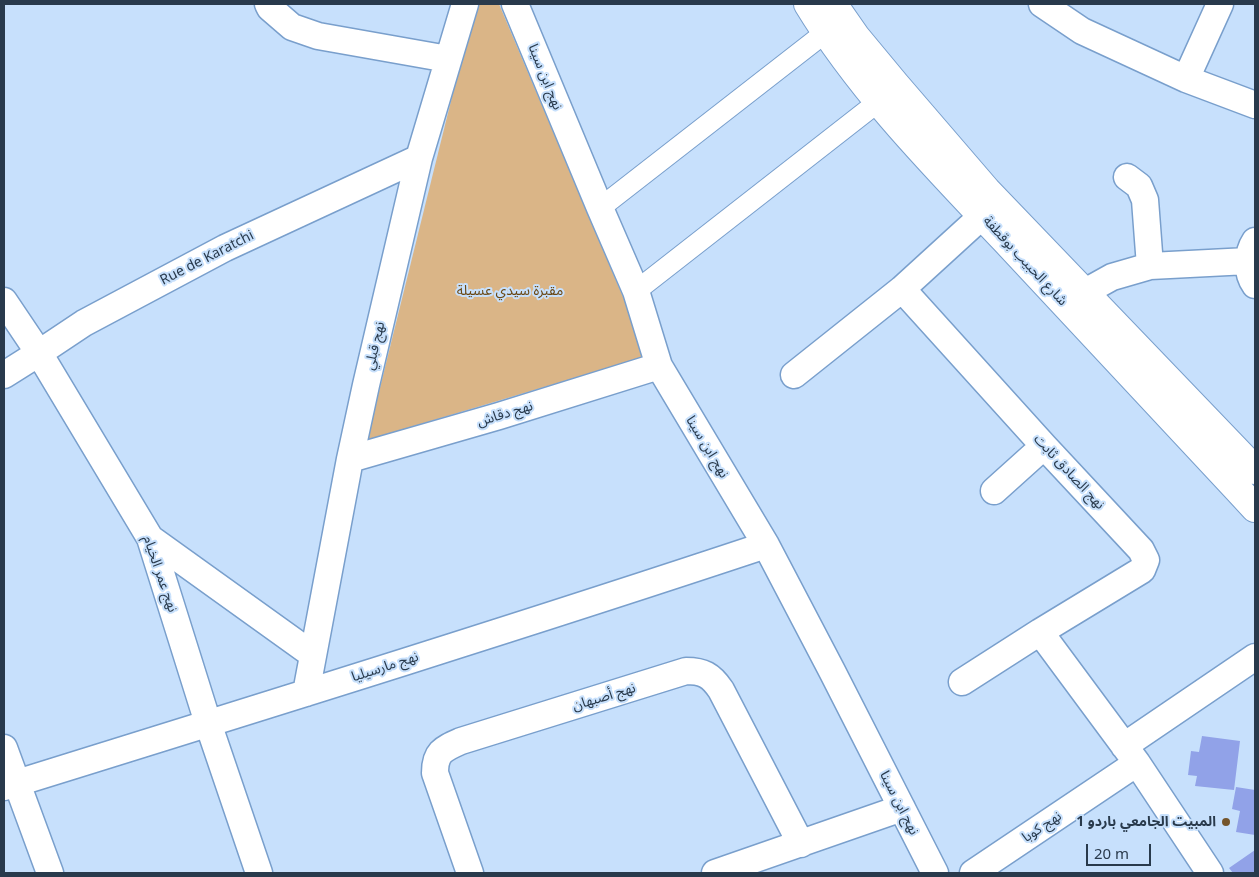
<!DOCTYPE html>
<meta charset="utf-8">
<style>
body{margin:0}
#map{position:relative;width:1259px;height:877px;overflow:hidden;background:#c7e0fc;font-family:"Noto Sans",sans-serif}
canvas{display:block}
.frame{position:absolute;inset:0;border:5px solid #293a4c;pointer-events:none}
.scale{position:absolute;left:1086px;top:844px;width:65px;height:22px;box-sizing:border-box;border:2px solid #293a4c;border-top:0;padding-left:6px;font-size:15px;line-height:18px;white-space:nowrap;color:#293a4c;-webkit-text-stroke:4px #c7e0fc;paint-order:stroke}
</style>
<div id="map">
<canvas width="1259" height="877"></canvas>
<div class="frame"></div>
<div class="scale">20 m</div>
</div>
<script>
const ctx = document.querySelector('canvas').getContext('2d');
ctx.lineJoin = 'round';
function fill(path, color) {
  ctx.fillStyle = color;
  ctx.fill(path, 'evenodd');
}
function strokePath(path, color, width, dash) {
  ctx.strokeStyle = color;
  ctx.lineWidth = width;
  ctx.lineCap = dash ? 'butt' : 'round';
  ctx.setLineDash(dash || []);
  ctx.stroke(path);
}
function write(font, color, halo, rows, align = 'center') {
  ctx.font = font + ' "Noto Sans","Noto Sans Arabic",sans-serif';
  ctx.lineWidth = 4;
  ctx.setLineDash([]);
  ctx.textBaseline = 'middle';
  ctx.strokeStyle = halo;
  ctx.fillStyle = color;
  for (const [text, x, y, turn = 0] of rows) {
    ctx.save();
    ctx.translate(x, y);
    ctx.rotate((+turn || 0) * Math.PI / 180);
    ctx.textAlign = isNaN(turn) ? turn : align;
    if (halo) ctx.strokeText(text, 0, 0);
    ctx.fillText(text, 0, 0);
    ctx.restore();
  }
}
const green = new Path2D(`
 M475,4H499L648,356L367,440Z`);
const building = new Path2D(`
 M1202,736L1240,741L1234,790L1195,786L1197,776L1188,775L1191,751L1199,752Z
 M1236,787L1255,790V835L1236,832L1240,811L1232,809Z
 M1255,850V873H1233L1229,868Z`);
const pedestrian = new Path2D(`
 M600,208L826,32
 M636,291L878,102`);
const minor = new Path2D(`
 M268,4L270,8L292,27L318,36L448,59
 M515,4L600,208L636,291L659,366L766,545L832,671L935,873
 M1042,4L1082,31L1186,79L1255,105
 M1186,79L1220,4
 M1127,177L1139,186L1145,200L1150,266
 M982,216L902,289L1044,446L1141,550L1146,560L1142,570L1040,632L1137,763L1210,873
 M1255,241C1247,253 1246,273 1255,285
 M1085,292L1112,277L1150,266L1248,261
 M4,301L39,353L150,538L208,723L259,873
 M4,375L39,353L84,323L225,248L419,158
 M794,375L902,289
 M350,459L499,416L659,366
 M994,491L1044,446
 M150,538L313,655
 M962,682L1040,632
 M306,693L350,459L366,385L419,158L465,4
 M1124,746L1255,657
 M4,748L50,873
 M4,787C258,708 513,629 766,545
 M470,873L435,773C435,752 443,749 461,741L686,671C703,671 711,675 721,690L801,844
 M715,873L902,808
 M973,873L1137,763`);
const secondary = new Path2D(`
 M808,4C861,91 934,165 1004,239C1088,329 1172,418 1255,508
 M833,4L856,37L895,84L987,191L1255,470`);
const markers = [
 [1226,822,5,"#74552b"]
];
const streetNames = [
 ["نهج ابن سينا",545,77,68],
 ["Rue de Karatchi",207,258,-27],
 ["شارع الحبيب بوقطفة",1025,261,47],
 ["نهج قبلي",375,346,-77],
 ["نهج دقاش",505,414,-17],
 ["نهج ابن سينا",707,447,59],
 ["نهج الصادق ثابت",1069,472,47],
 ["نهج عمر الخيام",160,574,71],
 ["نهج مارسيليا",385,667,-18],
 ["نهج أصبهان",604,697,-17],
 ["نهج ابن سينا",899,803,63],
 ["نهج كوبا",1042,827,-34]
];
const parkNames = [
 ["مقبرة سيدي عسيلة",510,291]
];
const poiNames = [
 ["المبيت الجامعي باردو 1",1216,822]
];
fill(green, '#dab587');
fill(building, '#91a2e8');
strokePath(pedestrian, '#799fcc', 22);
strokePath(minor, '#799fcc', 29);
strokePath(secondary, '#799fcc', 30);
strokePath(pedestrian, '#fff', 20);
strokePath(minor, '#fff', 26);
strokePath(secondary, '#fff', 28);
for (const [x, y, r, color] of markers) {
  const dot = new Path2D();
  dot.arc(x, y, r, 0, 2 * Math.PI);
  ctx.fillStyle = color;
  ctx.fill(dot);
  strokePath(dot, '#c7e0fc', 2);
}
write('14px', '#293a4c', '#c7e0fc', streetNames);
write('14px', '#694713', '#c7e0fc', parkNames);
write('bold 14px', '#293a4c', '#c7e0fc', poiNames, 'right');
</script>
